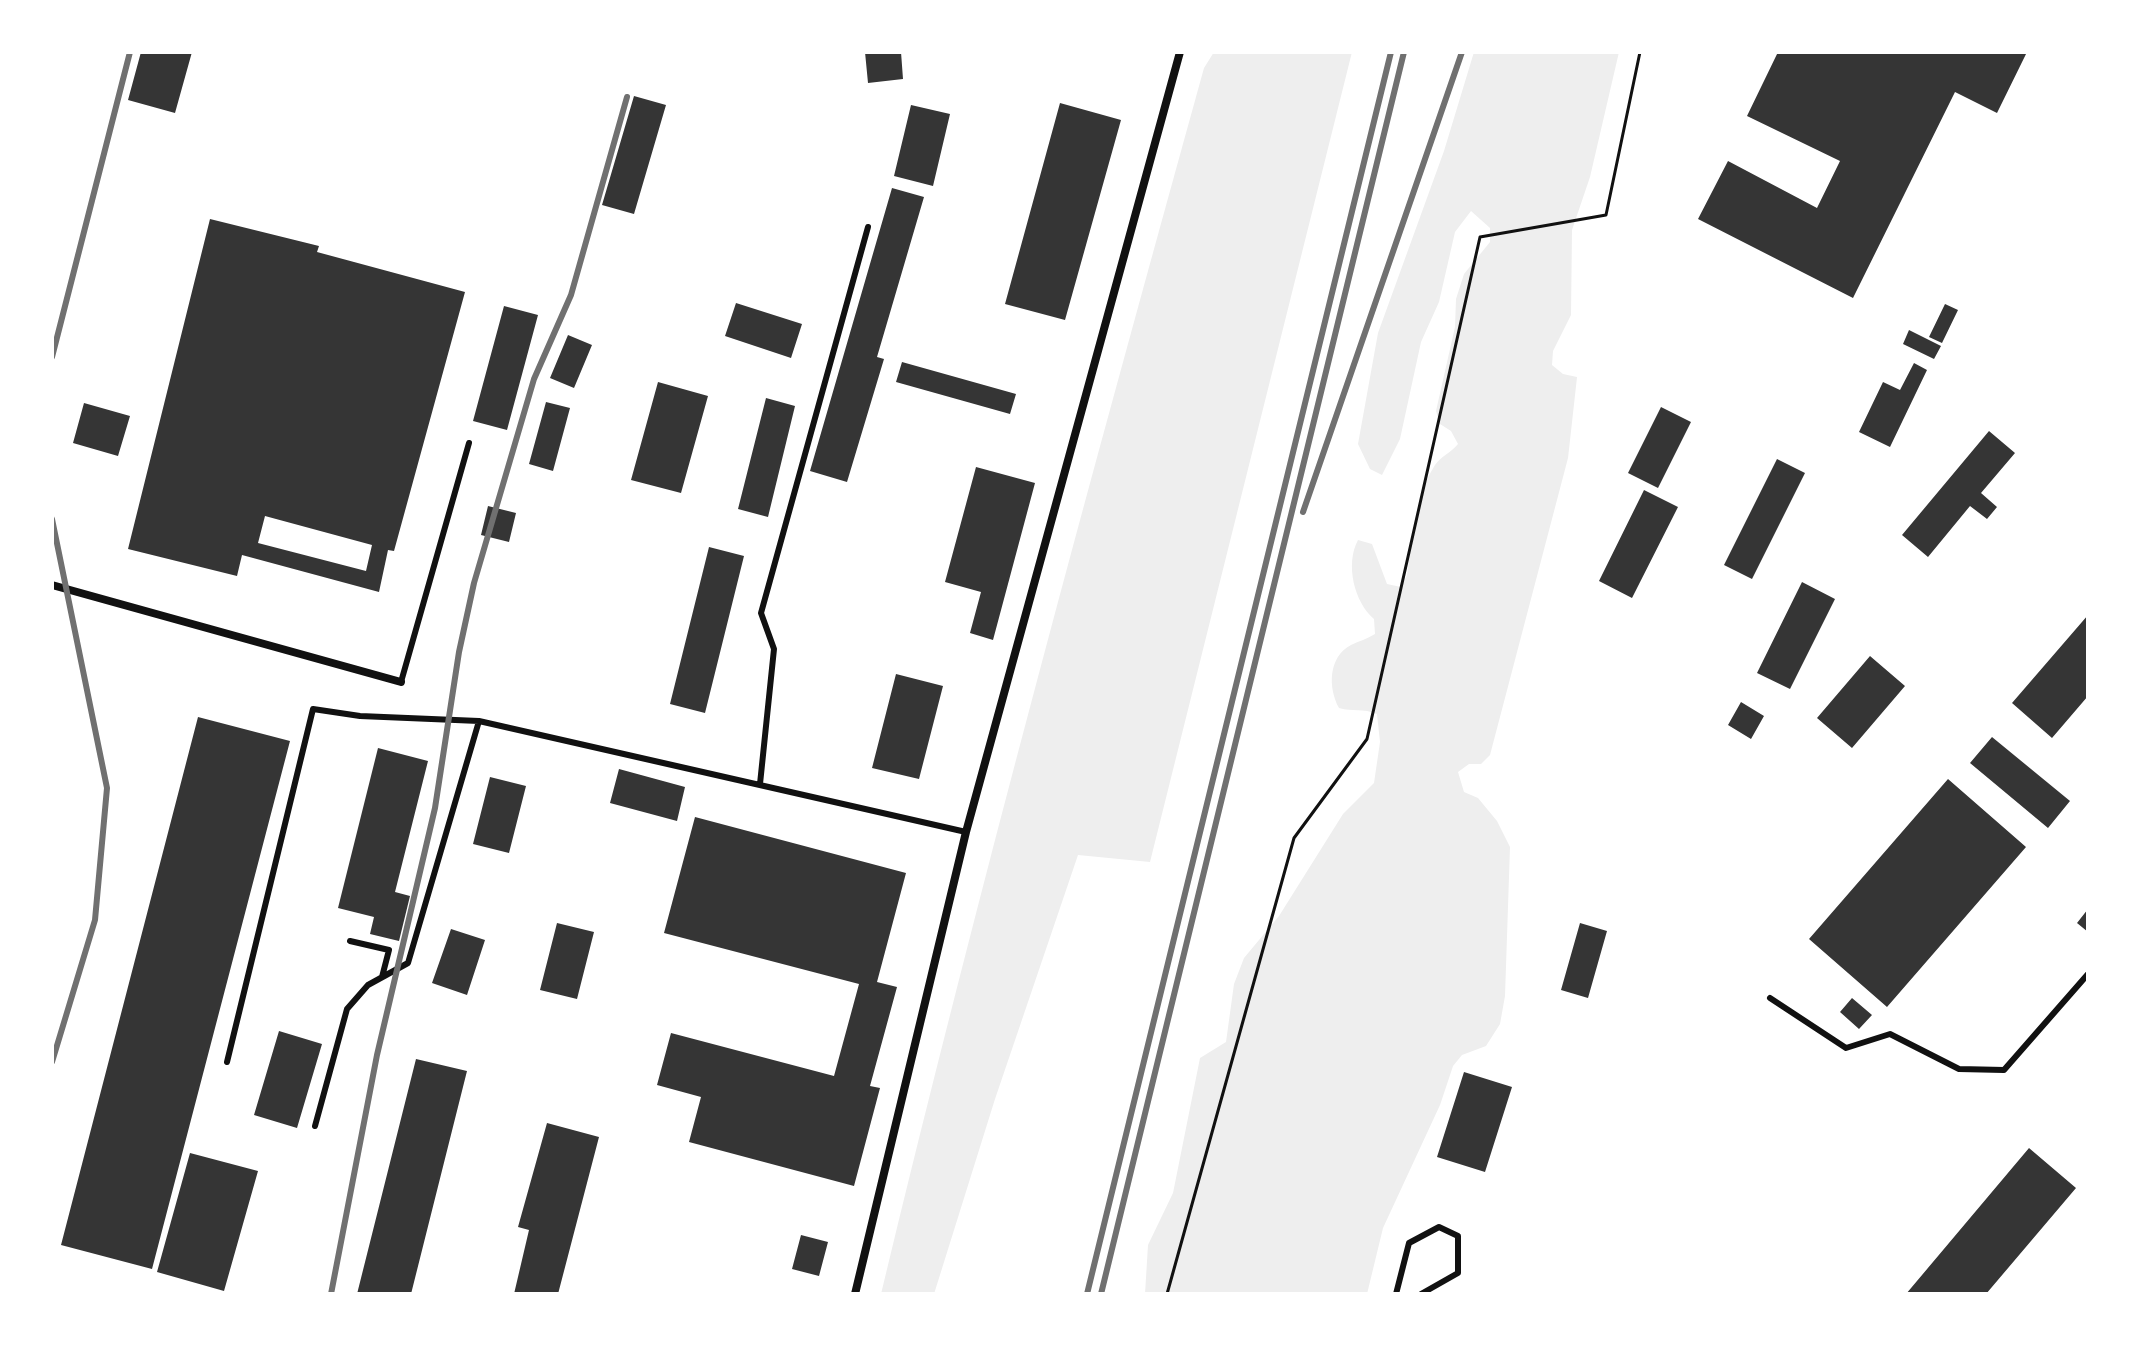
<!DOCTYPE html>
<style>
body{margin:0}
#map{position:relative;width:2140px;height:1346px;overflow:hidden;background:#fff;font-family:"Noto Sans",sans-serif}
canvas{display:block}
.frame{position:absolute;inset:0;border:54px solid #fff;pointer-events:none}
</style>
<div id="map">
<canvas width="2140" height="1346"></canvas>
<div class="frame"></div>
</div>
<script>
const ctx = document.querySelector('canvas').getContext('2d');
ctx.lineJoin = 'round';
function fill(path, color) {
  ctx.fillStyle = color;
  ctx.fill(path, 'evenodd');
}
function strokePath(path, color, width, dash) {
  ctx.strokeStyle = color;
  ctx.lineWidth = width;
  ctx.lineCap = dash ? 'butt' : 'round';
  ctx.setLineDash(dash || []);
  ctx.stroke(path);
}
const green = new Path2D(`
 M1214,52H1352L1150,862L1078,855L995,1099L934,1294H881C980,883 1091,476 1204,68Z
 M1474,52H1619L1590,177L1572,230L1571,315L1553,351L1552,365L1563,374L1577,377L1568,458L1490,755L1481,764H1469L1458,772L1464,792L1478,798L1497,821L1510,847L1505,996L1500,1024L1486,1046L1462,1055L1453,1066L1440,1105L1383,1228L1367,1294H1145L1148,1245L1173,1193L1200,1058L1226,1042L1234,984L1244,958L1279,916L1343,814L1374,783L1380,742L1377,714C1363,708 1353,712 1339,708C1328,688 1328,657 1351,645C1359,641 1367,639 1375,634L1374,619C1354,602 1345,564 1358,540L1372,544L1387,584L1401,587L1407,575C1413,538 1415,496 1435,465C1441,456 1451,453 1458,444L1451,431L1440,424L1436,411L1455,327L1456,299L1464,274L1490,242V228L1471,211L1455,232L1439,302L1421,342L1400,439L1382,475L1370,469L1358,444L1378,333L1444,151Z`);
const building = new Path2D(`
 M141,52H192L175,113L128,100Z
 M865,52H901L903,79L868,83Z
 M1778,52H2027L1997,113L1955,92L1853,298L1698,219L1728,161L1817,208L1840,161L1747,116Z
 M634,96L666,105L634,214L602,205Z
 M1060,103L1121,120L1065,320L1005,304Z
 M911,105L950,114L933,186L894,176Z
 M892,188L924,197L877,357L884,359L847,482L810,471Z
 M210,219L319,246L317,252L465,292L394,551L388,550L379,592L242,555L237,576L128,549ZM265,516L372,545L366,571L258,543Z
 M736,303L802,324L791,358L725,336Z
 M1945,304L1958,310L1942,343L1929,337Z
 M504,306L538,315L507,430L473,421Z
 M1909,330L1941,346L1934,359L1903,344Z
 M568,335L592,345L574,388L550,378Z
 M902,362L1016,394L1010,414L896,382Z
 M1914,363L1927,370L1890,447L1859,432L1883,382L1900,390Z
 M658,382L708,396L681,493L631,480Z
 M766,398L795,406L768,517L738,509Z
 M546,402L570,408L553,471L529,464Z
 M84,403L130,416L118,456L73,443Z
 M1661,407L1691,422L1658,488L1628,473Z
 M1989,431L2015,453L1981,493L1997,507L1987,519L1970,506L1928,557L1902,535Z
 M1777,459L1805,473L1752,579L1724,565Z
 M976,467L1035,483L993,640L970,633L981,592L945,582Z
 M1644,490L1678,507L1632,598L1599,581Z
 M488,506L516,513L509,542L481,535Z
 M709,547L744,556L705,713L670,704Z
 M1802,582L1835,599L1790,689L1757,673Z
 M2088,615V696L2052,738L2012,703Z
 M1870,656L1905,686L1852,748L1817,718Z
 M896,674L943,686L919,779L872,768Z
 M1741,702L1764,716L1751,739L1728,725Z
 M198,717L290,741L152,1269L61,1245Z
 M1992,737L2070,801L2048,828L1970,763Z
 M378,748L428,761L395,892L410,896L399,941L370,934L374,917L338,908Z
 M619,769L685,787L677,821L610,803Z
 M490,777L526,786L509,853L473,844Z
 M1948,779L2026,847L1887,1007L1809,939Z
 M695,817L906,873L877,982L897,987L870,1086L880,1088L854,1186L689,1142L701,1097L657,1085L671,1033L834,1076L859,984L664,933Z
 M2088,909V932L2077,923Z
 M557,923L594,932L577,999L540,990Z
 M1580,923L1607,931L1588,998L1561,990Z
 M451,929L485,940L467,995L432,983Z
 M1852,998L1872,1015L1859,1029L1840,1012Z
 M279,1031L322,1044L297,1128L254,1115Z
 M416,1059L467,1071L411,1294H357Z
 M1464,1072L1512,1087L1485,1172L1437,1157Z
 M547,1123L599,1137L558,1294H514L529,1230L518,1227Z
 M2029,1148L2076,1188L1986,1294H1906Z
 M190,1153L258,1171L224,1291L157,1272Z
 M801,1235L828,1242L819,1276L792,1269Z`);
const path = new Path2D(`
 M1167,1294L1294,838L1367,739L1480,237L1606,215L1640,52`);
const service = new Path2D(`
 M401,682L469,443
 M760,784L774,649L761,613L868,227
 M350,941L389,950L382,977
 M1770,998L1846,1048L1890,1034L1959,1069L2004,1070L2088,974
 M227,1062L313,709L360,716L479,721
 M315,1126L347,1009L368,985L408,963L479,721L966,832
 M1396,1294L1409,1243L1439,1227L1458,1236V1273L1421,1294`);
const minor = new Path2D(`
 M52,585L401,682
 M855,1294L966,832L1180,52`);
const rail = new Path2D(`
 M52,357L130,52
 M1303,512L1462,52
 M52,519L107,788L95,920L52,1062
 M331,1294L377,1055L435,808L459,652L474,583L534,379L571,295L627,97
 M1087,1294L1391,52
 M1101,1294L1404,52`);
fill(green, '#eee');
fill(building, '#353535');
strokePath(path, '#111', 3);
strokePath(service, '#111', 6);
strokePath(minor, '#111', 8);
strokePath(rail, '#707070', 6);
</script>
